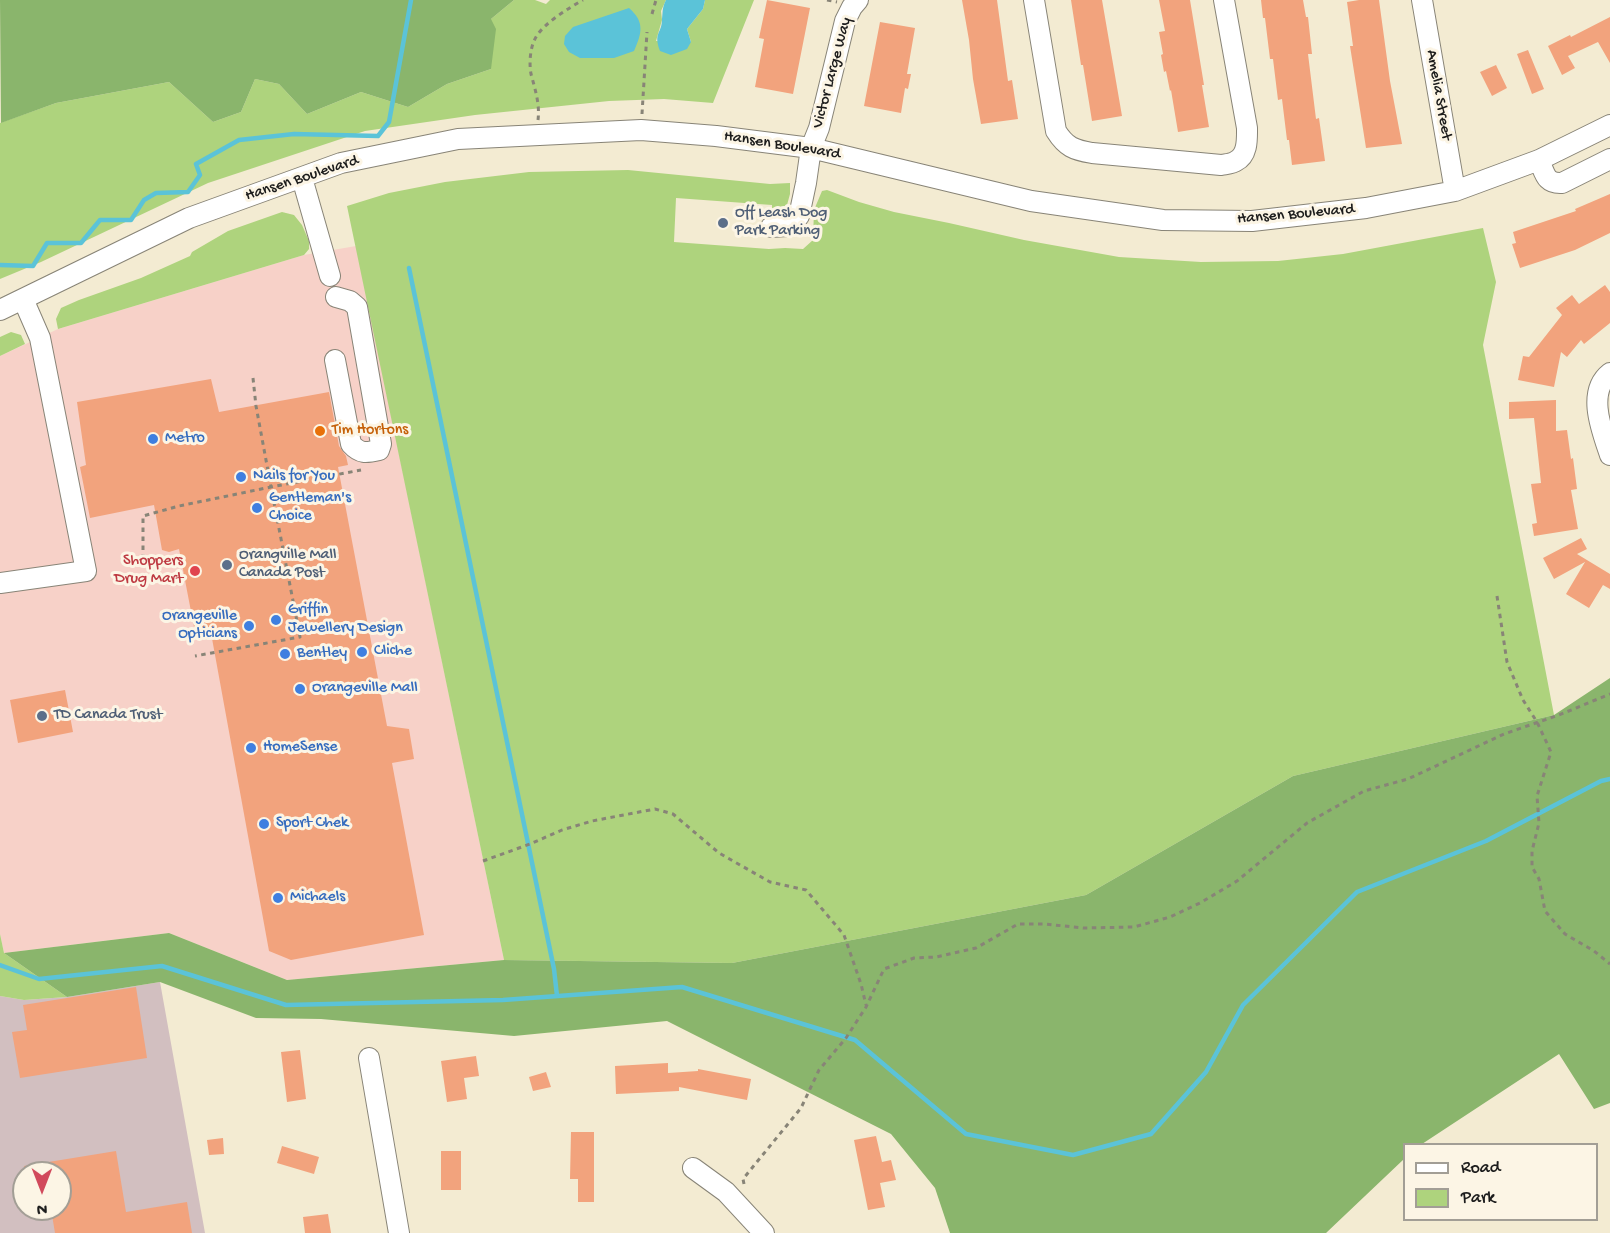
<!DOCTYPE html>
<style>
body{margin:0}
#map{position:relative;width:1610px;height:1233px;overflow:hidden;background:#f3ebd2;font-family:"Gochi Hand",sans-serif}
canvas{display:block}
.legend{position:absolute;left:1403px;top:1143px;width:195px;height:78px;box-sizing:border-box;background:#fcf5e5;border:2px solid #a29e95;margin:0;padding:8px 10px;list-style:none;font-size:18px;color:#1c1c1c}
.legend li{display:flex;align-items:center;gap:12px;height:30px}
.legend b{width:30px;border:2px solid #a29e95}
.north{position:absolute;left:12px;top:1161px;width:60px;height:60px;box-sizing:border-box;background:#fcf5e5;border:2px solid #a29e95;border-radius:50%;rotate:180deg;font-size:16px;font-weight:700;line-height:24px;text-align:center;color:#1c1c1c}
.north::after{content:'';display:block;margin:auto;width:21px;height:27px;background:#d1495b;clip-path:polygon(50% 0,100% 100%,50% 72%,0 100%)}
</style>
<div id="map">
<canvas width="1610" height="1233"></canvas>
<ul class="legend">
<li><b style="height:8px;background:#fff"></b>Road</li>
<li><b style="height:16px;background:#aed37d"></b>Park</li>
</ul>
<div class="north">N</div>
</div>
<script>
const ctx = document.querySelector('canvas').getContext('2d');
ctx.lineJoin = 'round';
function fill(path, color) {
  ctx.fillStyle = color;
  ctx.fill(path, 'evenodd');
}
function strokePath(path, color, width, dash) {
  ctx.strokeStyle = color;
  ctx.lineWidth = width;
  ctx.lineCap = dash ? 'butt' : 'round';
  ctx.setLineDash(dash || []);
  ctx.stroke(path);
}
function write(font, color, halo, rows, align = 'center') {
  ctx.font = font + ' "Gochi Hand",sans-serif';
  ctx.lineWidth = 6;
  ctx.setLineDash([]);
  ctx.textBaseline = 'middle';
  ctx.strokeStyle = halo;
  ctx.fillStyle = color;
  for (const [text, x, y, turn = 0] of rows) {
    ctx.save();
    ctx.translate(x, y);
    ctx.rotate((+turn || 0) * Math.PI / 180);
    ctx.textAlign = isNaN(turn) ? turn : align;
    if (halo) ctx.strokeText(text, 0, 0);
    ctx.fillText(text, 0, 0);
    ctx.restore();
  }
}
const built = new Path2D(`
 M356,246L504,960L287,980L169,933L4,953L0,934V356L58,329L304,255Z`);
const industrial = new Path2D(`
 M160,982L205,1233H0V996L24,1000L67,997ZM24,1173H60V1209H24Z`);
const green = new Path2D(`
 M514,0H535L546,4L550,0H666L661,11L662,20L656,41L691,42L687,29L703,9L705,0H754L713,103L664,99L609,101L475,115L365,131L208,183L41,262L0,279V123L56,103L169,82L213,122L241,112L255,79L279,84L307,114L361,92L408,107L447,84L491,69V19Z
 M628,170L770,184L790,183V194L787,205L779,211H772V205L676,198L674,242L769,249L785,248L803,249L813,240L814,210L822,191L827,190L859,202L894,212L949,223L1024,240L1119,257L1201,262L1278,261L1343,254L1483,228L1496,282L1483,345L1554,715L1293,776L1086,895L732,963L504,960L347,206L389,193L445,182L529,172Z
 M282,212L294,215L302,225L309,241V249L304,255L58,329L56,319L61,308L79,300L141,278L190,256L192,252L228,231Z
 M11,332L21,335L25,344L0,356V337Z
 M0,934L4,953L67,997L24,1000L0,996Z`);
const forest = new Path2D(`
 M0,0H514L491,19L496,29L491,69L447,84L408,107L361,92L307,114L279,84L255,79L241,112L213,122L169,82L56,103L1,123Z
 M1610,678V1103L1594,1109L1559,1054L1422,1144H1404V1159L1326,1233H950L935,1188L891,1134L667,1021L514,1036L321,1019L256,1018L160,982L67,997L4,953L169,933L287,980L504,960L732,963L1086,895L1293,776L1554,715Z`);
const water = new Path2D(`
 M666,0H705L703,9L687,29L691,42L687,49L671,55L660,51C653,32 662,34 662,19C663,11 662,8 666,0Z
 M629,8C645,22 642,33 634,51L614,58H580L569,52L564,44L565,36L573,27Z`);
const stream = new Path2D(`
 M0,265L33,266L47,243H81L100,220H131L144,200L156,193L188,192L200,175L196,164L239,140L294,134L378,136L389,122L411,0
 M409,268L554,969L557,996
 M0,965L39,979L162,966L286,1005L503,1000L682,987L855,1040L966,1134L1073,1155L1151,1134L1206,1072L1243,1005L1357,892L1486,841L1601,781L1610,779`);
const building = new Path2D(`
 M767,0L810,8L793,94L755,87L764,39L759,38Z
 M962,0H997L1008,81L1012,80L1018,119L981,124L973,79L969,40Z
 M1071,0H1102L1122,116L1092,121L1083,65H1081Z
 M1159,0H1190L1204,85H1202L1209,127L1178,132L1171,90L1170,91L1166,71L1164,72L1161,55L1163,54L1159,32L1165,31Z
 M1261,0H1303L1306,17H1308L1312,54H1308L1316,119L1319,118L1325,161L1292,165L1289,140H1287L1282,99L1278,100L1273,59H1270L1265,18H1263Z
 M1359,0H1379L1390,81L1402,144L1366,148L1350,46H1353L1347,2Z
 M1610,17V63L1598,42L1568,56L1575,68L1562,75L1548,46L1570,35L1571,37Z
 M880,22L915,28L907,74H911L908,89L905,88L901,113L864,106Z
 M1528,50L1544,89L1532,94L1517,54Z
 M1496,65L1507,88L1492,96L1480,72Z
 M1610,194V233L1575,250L1520,268L1512,244L1516,243L1513,232L1576,211L1575,209Z
 M1605,285L1610,292V323L1584,344L1581,340L1567,357L1561,352L1554,387L1518,380L1523,356L1529,357L1562,315L1556,308L1572,295L1579,304Z
 M211,379L219,412L329,392L339,446L346,456L348,465L338,467L387,726L409,729L414,759L392,763L424,935L291,960L269,951L211,633L194,627L179,549L169,552L162,550L154,505L90,518L80,467L86,465L77,402Z
 M1556,400V431L1567,430L1571,459L1573,458L1577,489L1571,490L1578,529L1534,536L1532,524L1537,523L1531,484L1541,483L1534,418L1509,419V402Z
 M1581,538L1587,549L1577,554L1610,574V589L1603,585L1589,608L1566,594L1585,562L1554,579L1543,558Z
 M65,690L73,732L18,743L10,700Z
 M136,987L147,1058L20,1078L12,1032L27,1030L23,1005Z
 M300,1050L306,1099L287,1102L281,1052Z
 M476,1056L479,1076L464,1078L467,1099L447,1102L441,1061Z
 M668,1063V1073L698,1071V1069L751,1079L747,1100L679,1087V1091L616,1094L615,1066Z
 M546,1072L551,1087L533,1091L529,1077Z
 M571,1132H594V1202H578V1179H570Z
 M876,1136L882,1162L891,1160L896,1180L880,1183L885,1207L868,1210L854,1140Z
 M223,1138L224,1154L209,1155L207,1140Z
 M282,1146L319,1157L314,1174L277,1163Z
 M116,1151L126,1212L187,1202L192,1233H55L51,1209H60V1173H25L24,1166Z
 M441,1151H461V1190H441Z
 M328,1214L331,1233H305L303,1217Z`);
const path = new Path2D(`
 M827,0L837,2
 M652,14L656,0
 M642,114L647,32
 M538,120C540,104 535,89 531,74C529,63 530,47 536,37C544,23 569,8 583,0
 M253,378L256,406L271,487L361,470
 M143,559V516L179,506L271,487L300,637L195,656
 M1497,596L1507,662L1523,700L1537,722L1551,752L1537,796L1539,823L1532,851V867L1539,879L1545,911L1565,934L1594,951L1610,964
 M483,861L530,844L562,830L592,821L655,809L673,814L719,853L770,882L806,890L844,935L861,984L866,1005
 M744,1184L743,1179L801,1108L819,1070L846,1038L866,1007L884,969L914,958L936,957L976,948L1018,924H1045L1083,928L1134,927L1170,917L1200,903L1237,881L1307,823L1364,791L1408,779L1504,734L1559,715L1610,694`);
const minor = new Path2D(`
 M1034,0L1056,131C1066,147 1074,150 1092,153L1221,165C1226,164 1232,164 1236,161C1248,155 1247,139 1247,128L1224,0
 M1422,0L1455,191
 M1539,160C1545,173 1545,184 1562,183L1610,159
 M302,178L330,276
 M771,227L788,226L799,216L806,183L811,148L819,128L845,21L852,7L858,0
 M0,310L189,218L341,163L458,139L641,130L716,136L811,148L1031,201L1163,220L1252,221L1366,208L1455,191L1539,160L1610,125
 M335,360L351,444C360,454 366,453 379,450L381,444L357,307L350,301L336,297
 M1610,373C1586,392 1602,431 1610,455
 M0,583L86,571L40,338L23,299
 M369,1058L399,1233
 M693,1168L726,1192L764,1233`);
const markers = [
 [723,223,6,"#5c6f8a"],
 [320,431,6,"#e8710a"],
 [153,439,6,"#3f7fe0"],
 [241,477,6,"#3f7fe0"],
 [257,508,6,"#3f7fe0"],
 [227,565,6,"#5c6f8a"],
 [195,571,6,"#e0444e"],
 [276,620,6,"#3f7fe0"],
 [249,626,6,"#3f7fe0"],
 [362,652,6,"#3f7fe0"],
 [285,654,6,"#3f7fe0"],
 [300,689,6,"#3f7fe0"],
 [42,716,6,"#5c6f8a"],
 [251,748,6,"#3f7fe0"],
 [264,824,6,"#3f7fe0"],
 [278,898,6,"#3f7fe0"]
];
const streetNames = [
 ["Victor Large Way",833,73,-75],
 ["Amelia Street",1438,95,80],
 ["Hansen Boulevard",782,146,9],
 ["Hansen Boulevard",302,179,-18],
 ["Hansen Boulevard",1296,215,-5]
];
const serviceNames = [
 ["Off Leash Dog",735,214],
 ["Park Parking",735,232],
 ["Orangville Mall",239,556],
 ["Canada Post",239,574],
 ["TD Canada Trust",54,716]
];
const foodNames = [
 ["Tim Hortons",332,431]
];
const shopNames = [
 ["Metro",165,439],
 ["Nails for You",253,477],
 ["Gentleman's",269,499],
 ["Choice",269,517],
 ["Griffin",288,611],
 ["Jewellery Design",288,629],
 ["Orangeville",237,617,"right"],
 ["Opticians",237,635,"right"],
 ["Cliche",374,652],
 ["Bentley",297,654],
 ["Orangeville Mall",312,689],
 ["HomeSense",263,748],
 ["Sport Chek",276,824],
 ["Michaels",290,898]
];
const healthNames = [
 ["Shoppers",183,562],
 ["Drug Mart",183,580]
];
fill(built, '#f7d1c8');
fill(industrial, '#d2bfc0');
fill(green, '#aed37d');
fill(forest, '#8ab56c');
fill(water, '#5bc3d8');
strokePath(stream, '#5bc3d8', 4.5);
fill(building, '#f2a37d');
strokePath(minor, '#888477', 22);
strokePath(path, '#888477', 3, [4.5, 4.5]);
strokePath(minor, '#fff', 20);
for (const [x, y, r, color] of markers) {
  const dot = new Path2D();
  dot.arc(x, y, r, 0, 2 * Math.PI);
  ctx.fillStyle = color;
  ctx.fill(dot);
  strokePath(dot, '#fcf5e5', 2);
}
write('16px', '#1c1c1c', '#fcf5e5', streetNames);
write('16px', '#4e5e75', '#fcf5e5', serviceNames, 'left');
write('16px', '#c56008', '#fcf5e5', foodNames, 'left');
write('16px', '#366cbe', '#fcf5e5', shopNames, 'left');
write('16px', '#be3a42', '#fcf5e5', healthNames, 'right');
</script>
